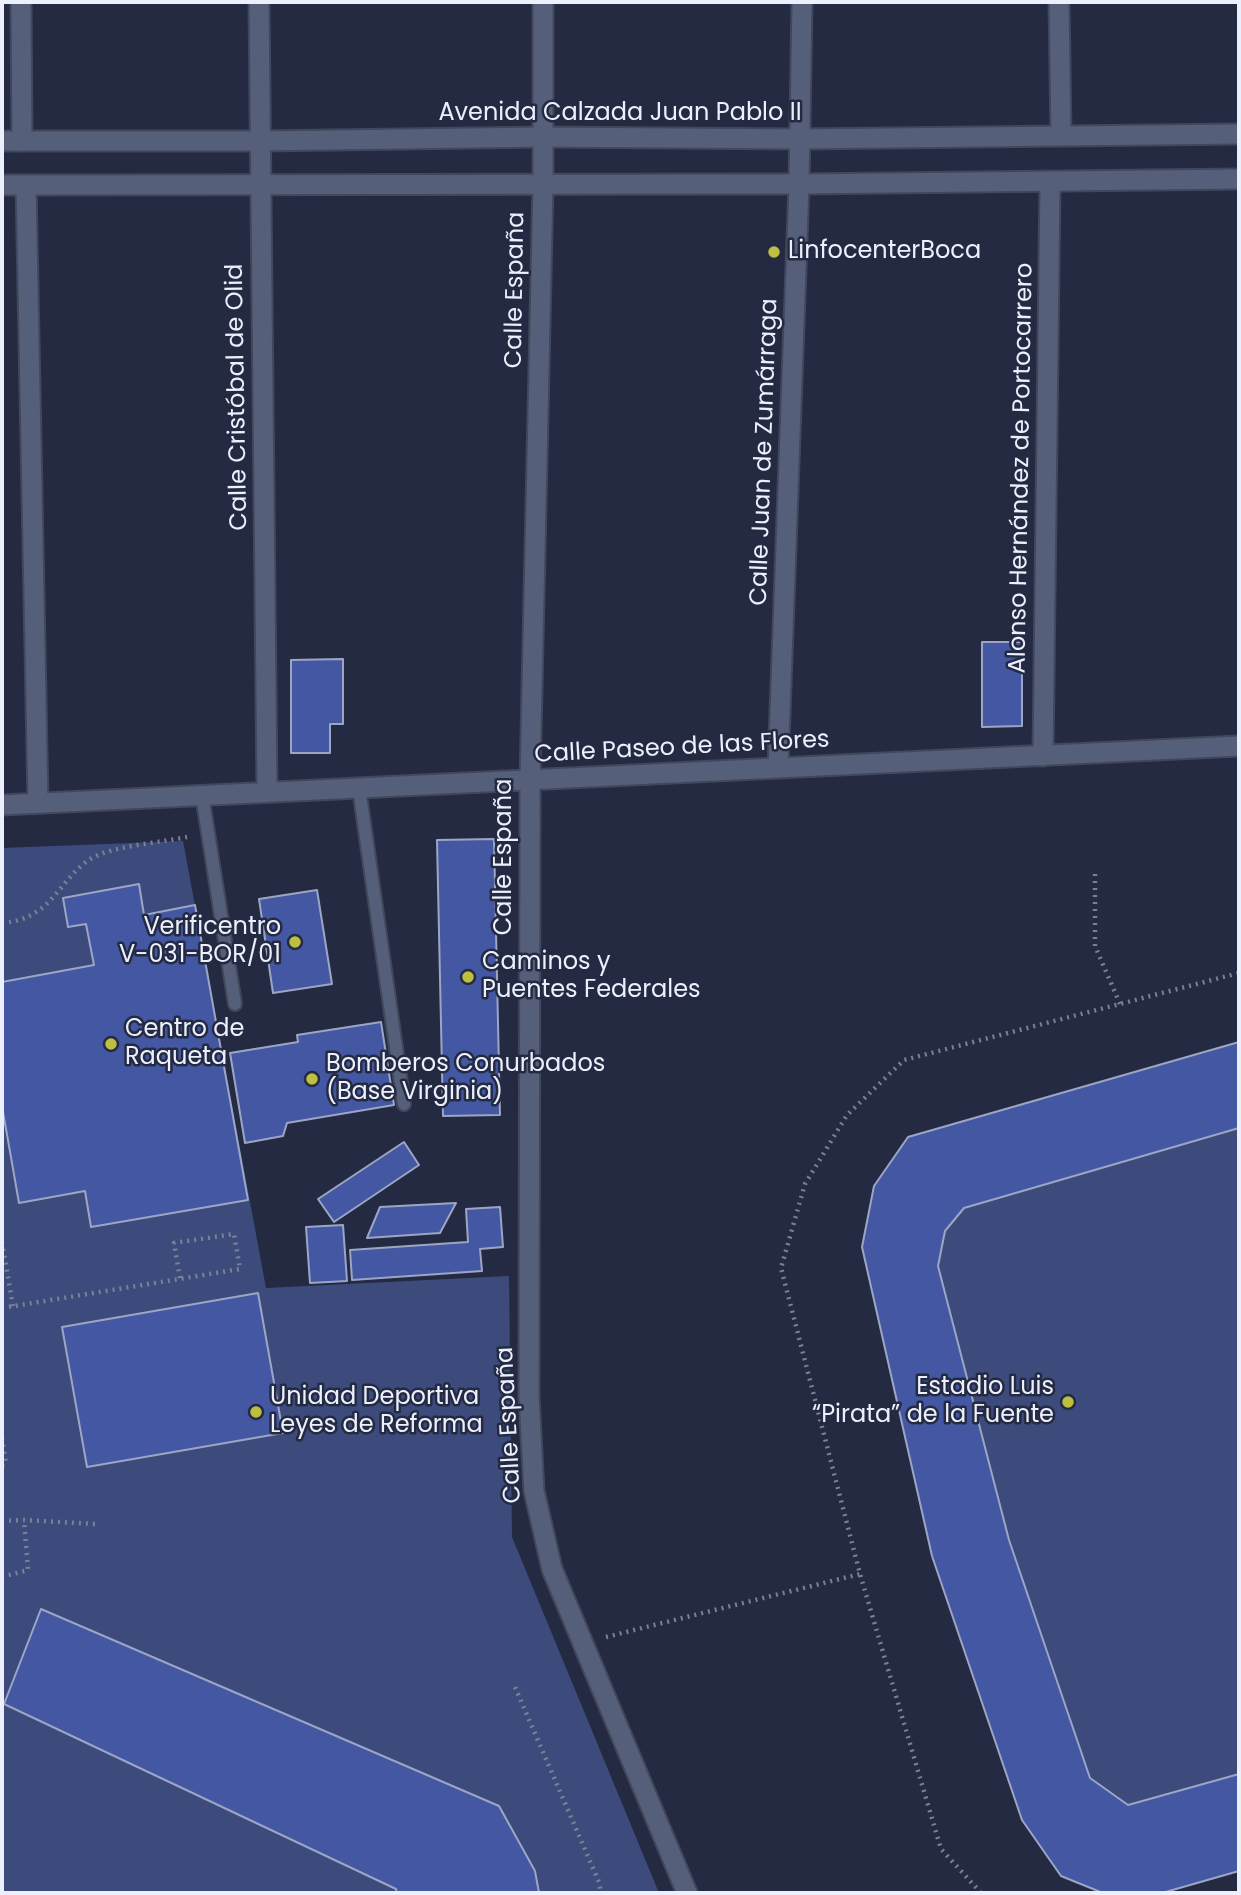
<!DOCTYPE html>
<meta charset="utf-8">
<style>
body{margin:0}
#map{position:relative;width:1241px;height:1895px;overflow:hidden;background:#232a42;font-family:Poppins,sans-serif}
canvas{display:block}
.frame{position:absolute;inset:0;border:4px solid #ecf0fd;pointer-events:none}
</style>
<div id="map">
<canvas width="1241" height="1895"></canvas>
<div class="frame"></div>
</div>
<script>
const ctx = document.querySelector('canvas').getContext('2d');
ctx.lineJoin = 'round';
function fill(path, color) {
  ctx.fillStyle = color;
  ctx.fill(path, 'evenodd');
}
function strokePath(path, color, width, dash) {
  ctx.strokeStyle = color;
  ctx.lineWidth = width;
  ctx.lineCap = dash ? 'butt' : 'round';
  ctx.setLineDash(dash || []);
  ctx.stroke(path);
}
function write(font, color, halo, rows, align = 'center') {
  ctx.font = font + ' Poppins,sans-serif';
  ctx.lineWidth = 5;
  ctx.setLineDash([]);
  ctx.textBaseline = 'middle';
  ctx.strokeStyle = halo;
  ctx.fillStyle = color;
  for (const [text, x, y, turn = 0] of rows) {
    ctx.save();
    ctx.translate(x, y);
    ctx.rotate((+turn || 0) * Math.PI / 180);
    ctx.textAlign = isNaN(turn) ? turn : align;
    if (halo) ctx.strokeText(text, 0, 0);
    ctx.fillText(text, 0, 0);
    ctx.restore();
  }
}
const green = new Path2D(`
 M183,841L266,1288L509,1276L512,1537L659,1893H2V848Z
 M1239,1042V1871L1162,1893H1103L1061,1876L1022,1820L932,1556L862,1247L874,1186L908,1137Z`);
const building = new Path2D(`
 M982,642H1022V726L982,727Z
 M343,659V724H330V753H291V660Z
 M494,839L500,1115L443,1116L437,840Z
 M139,884L144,915L195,905L248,1200L91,1227L85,1191L19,1203L2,1106V982L94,965L86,924L68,927L63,898Z
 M317,890L332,984L273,993L259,899Z
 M381,1022L394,1105L287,1123L283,1136L245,1143L230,1053L298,1042L297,1035Z
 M1239,1042V1128L964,1208L945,1231L938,1266L1009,1540L1090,1778L1128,1805L1239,1774V1871L1162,1893H1103L1061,1876L1022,1820L932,1556L862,1247L874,1186L908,1137Z
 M404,1142L419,1165L334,1222L318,1199Z
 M456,1203L440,1233L367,1238L380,1207Z
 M500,1207L503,1247L480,1249L482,1271L352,1280L350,1250L468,1242L466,1209Z
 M343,1225L347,1281L310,1283L306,1227Z
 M258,1293L283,1433L87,1467L62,1327Z
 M41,1609L499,1806L535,1871L539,1893H397L396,1889L4,1704Z`);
const path = new Path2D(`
 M1095,874V946L1120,1004
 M2,923C58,919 61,868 101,854C124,845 163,842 187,837
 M2,1242L13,1306
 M2,1308L240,1269L234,1234L174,1243L180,1279
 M2,1438L6,1464L2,1465
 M2,1521L24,1520L95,1524
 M2,1577L28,1570L24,1520
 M606,1637L860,1574
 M515,1687L599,1882L601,1893
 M981,1893L941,1849L860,1574L781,1268L805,1184L847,1115L904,1060L1239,973`);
const service = new Path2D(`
 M359,788L404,1104
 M202,795L235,1004`);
const minor = new Path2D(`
 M21,2L22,141
 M259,2L267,792
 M543,2V184L530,780L529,1397L534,1491L552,1569L687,1893
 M1059,2L1061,135
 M26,185L38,803
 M1043,756L1050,182
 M778,768L799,184L802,2
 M2,805L1239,746`);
const secondary = new Path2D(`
 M2,141H261L543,137L800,139L1239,134
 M2,185L799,184L1239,179`);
const markers = [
 [774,252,7,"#bdbf43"],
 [295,942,7,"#bdbf43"],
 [468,977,7,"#bdbf43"],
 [111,1044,7,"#bdbf43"],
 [312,1079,7,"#bdbf43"],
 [1068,1402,7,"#bdbf43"],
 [256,1412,7,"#bdbf43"]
];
const streetNames = [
 ["Avenida Calzada Juan Pablo II",620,114],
 ["Calle España",516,290,-89],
 ["Calle Cristóbal de Olid",238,397,-91],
 ["Calle Juan de Zumárraga",765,452,-88],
 ["Alonso Hernández de Portocarrero",1022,468,-89],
 ["Calle Paseo de las Flores",682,748,-3],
 ["Calle España",505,857,-90],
 ["Calle España",510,1425,-93]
];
const poiNames = [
 ["LinfocenterBoca",788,252],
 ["Verificentro",281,928,"right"],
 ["V-031-BOR/01",281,956,"right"],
 ["Caminos y",482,963],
 ["Puentes Federales",482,991],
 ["Centro de",125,1030],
 ["Raqueta",125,1058],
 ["Bomberos Conurbados",326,1065],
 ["(Base Virginia)",326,1093],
 ["Estadio Luis",1054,1388,"right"],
 ["“Pirata” de la Fuente",1054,1416,"right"],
 ["Unidad Deportiva",270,1398],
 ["Leyes de Reforma",270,1426]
];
fill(green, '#3c4b7c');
fill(building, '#4357a3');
strokePath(building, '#9ca6c4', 2);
strokePath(service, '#42475b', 16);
strokePath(minor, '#42475b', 23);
strokePath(secondary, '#42475b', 23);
strokePath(path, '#7b8094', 4.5, [2, 5]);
strokePath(service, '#565f7a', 12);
strokePath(minor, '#565f7a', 19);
strokePath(secondary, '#565f7a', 19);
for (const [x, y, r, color] of markers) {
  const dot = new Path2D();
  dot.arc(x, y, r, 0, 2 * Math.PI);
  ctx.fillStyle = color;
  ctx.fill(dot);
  strokePath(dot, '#232a42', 2.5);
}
write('24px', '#ecf0fd', '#232a42', streetNames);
write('24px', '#ecf0fd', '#232a42', poiNames, 'left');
</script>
